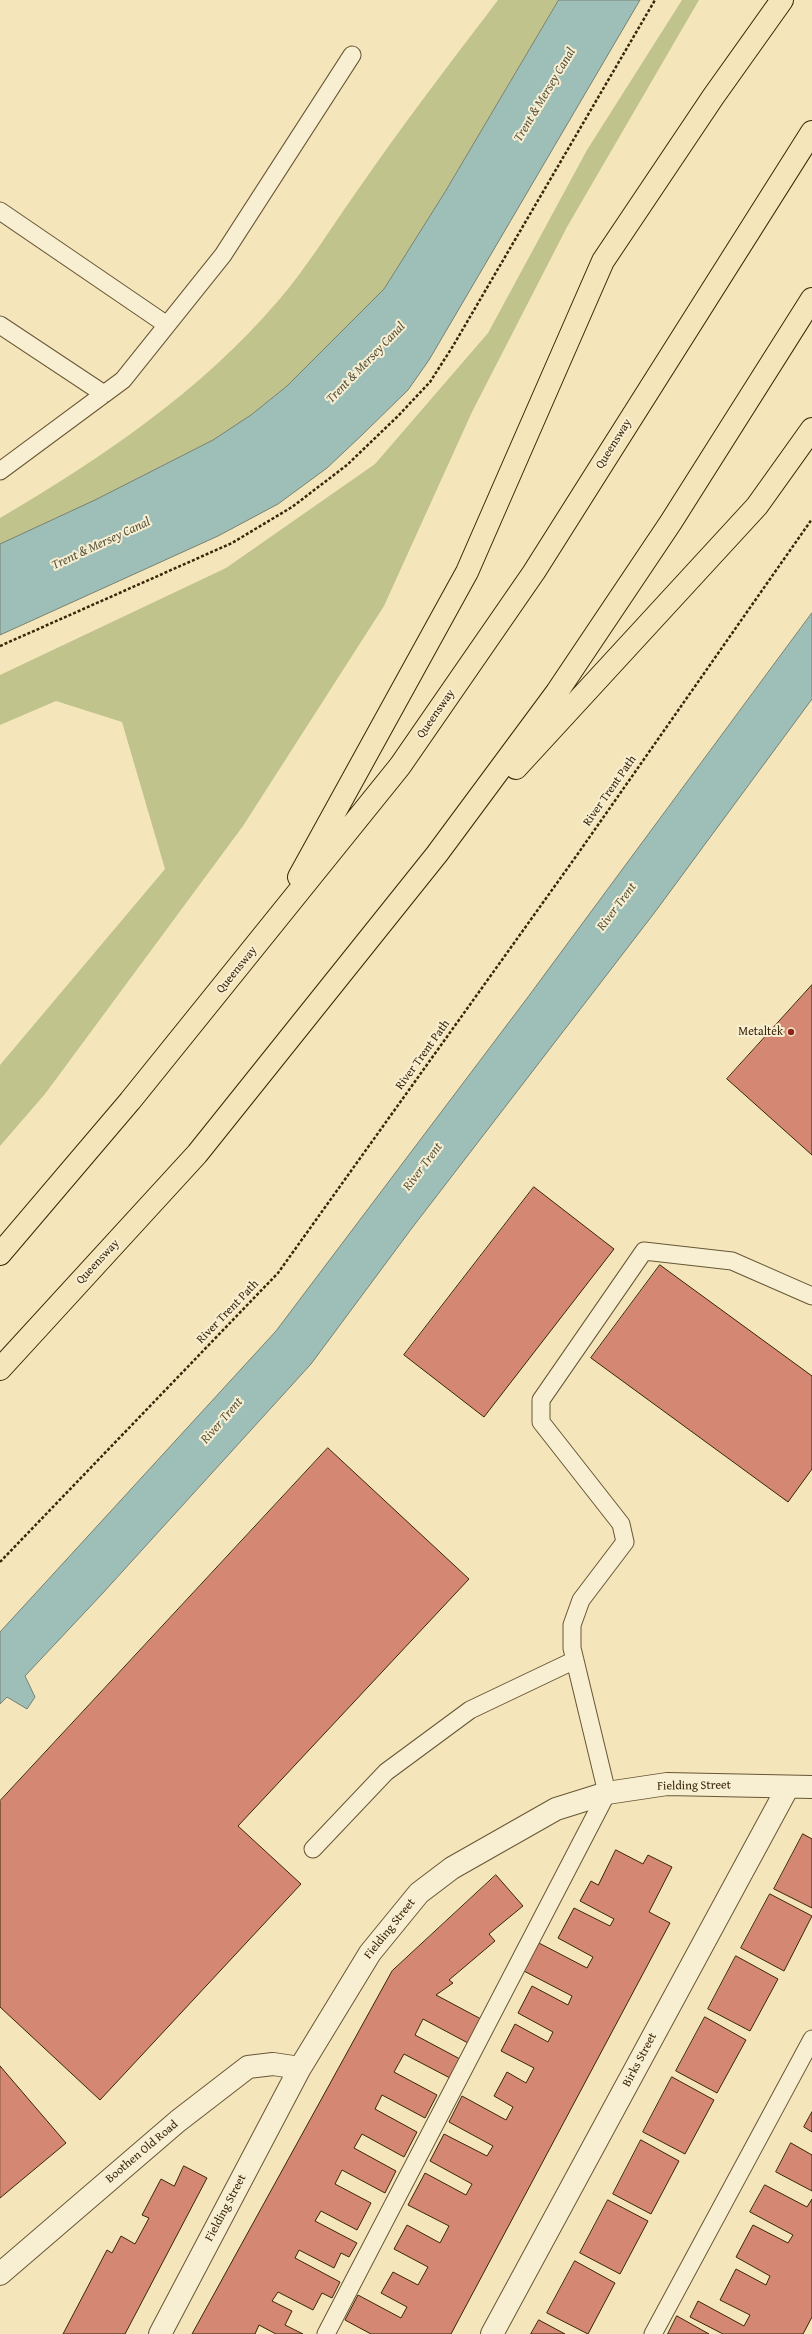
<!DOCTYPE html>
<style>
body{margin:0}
canvas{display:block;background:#f4e6ba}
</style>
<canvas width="812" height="2334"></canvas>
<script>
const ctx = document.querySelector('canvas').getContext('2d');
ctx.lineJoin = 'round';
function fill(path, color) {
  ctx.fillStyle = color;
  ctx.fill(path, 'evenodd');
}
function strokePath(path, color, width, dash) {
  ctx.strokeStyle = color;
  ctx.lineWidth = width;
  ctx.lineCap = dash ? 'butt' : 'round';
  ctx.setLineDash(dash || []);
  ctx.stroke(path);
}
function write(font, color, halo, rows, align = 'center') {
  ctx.font = font + ' "Gentium Book Plus",serif';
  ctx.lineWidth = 4;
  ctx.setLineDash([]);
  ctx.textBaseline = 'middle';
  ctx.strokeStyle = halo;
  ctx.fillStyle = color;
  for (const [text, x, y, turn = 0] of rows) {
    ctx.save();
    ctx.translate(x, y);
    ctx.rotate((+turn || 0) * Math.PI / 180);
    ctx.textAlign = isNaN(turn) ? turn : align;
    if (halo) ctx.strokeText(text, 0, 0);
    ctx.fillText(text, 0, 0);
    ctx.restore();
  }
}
const green = new Path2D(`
 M498,0H559L445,192L384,289L287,386L251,415L213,440L95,500L0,544V518C102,458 201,391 278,301C306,269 332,226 357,191C402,126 450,63 498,0Z
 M682,0H699L567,227L472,412L384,606L243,826L45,1094L0,1146V1065L165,869L122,722L56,701L0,725V675L226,568L375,464L488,333L587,150Z`);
const water = new Path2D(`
 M559,0H640L429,360L408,390L362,435L327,468L278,504L218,536L0,635V544L95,500L213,440L251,415L287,386L384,289L445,192Z
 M812,613V699L655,912L412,1228L311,1364L102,1594L25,1676L35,1697L27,1709L7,1697L0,1704V1632L276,1331L528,997Z`);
const building = new Path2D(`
 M812,985V1155L727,1079Z
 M534,1187L614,1249L484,1417L404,1355Z
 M660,1265L812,1376V1469L788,1502L591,1358Z
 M328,1448L469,1579L238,1826L301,1884L100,2100L0,2007V1801Z
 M803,1834L812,1839V1908L774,1889Z
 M616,1850L643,1864L648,1855L672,1867L649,1912L670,1923L451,2334H371L345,2320L358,2295L401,2318L407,2307L381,2293L393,2272L418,2285L428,2267L394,2249L407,2225L440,2243L449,2226L408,2205L425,2173L466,2195L472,2184L430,2161L444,2134L487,2156L493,2146L449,2122L462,2096L506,2120L513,2107L494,2096L507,2072L526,2083L534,2068L501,2051L515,2024L548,2042L553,2032L518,2013L532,1986L568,2005L572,1996L522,1970L537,1942L587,1968L593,1957L558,1938L574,1908L610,1926L614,1919L580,1901L591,1881L598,1885Z
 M496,1875L523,1906L489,1934L495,1941L449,1980L453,1983L436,1995L481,2019L468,2043L423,2019L415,2035L460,2059L450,2078L404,2054L394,2072L437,2095L425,2118L382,2095L375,2109L417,2132L404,2157L362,2134L354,2148L396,2171L385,2193L342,2170L335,2184L371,2203L357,2230L321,2211L315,2221L357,2243L349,2257L341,2253L334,2268L299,2250L295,2258L340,2282L332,2298L322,2293L313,2310L278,2292L272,2301L292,2311L285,2325L303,2334H276L259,2325L255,2334H192L392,1971Z
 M770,1894L812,1916L784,1971L741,1948Z
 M736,1956L778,1979L750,2031L708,2009Z
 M705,2017L746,2040L717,2093L676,2071Z
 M0,2066L66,2143L0,2198Z
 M672,2077L714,2100L685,2154L643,2132Z
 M812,2112V2132L804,2127Z
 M641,2140L679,2161L651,2214L613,2194Z
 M791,2143L812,2155V2191L776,2172Z
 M184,2166L207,2178L125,2334H63L107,2250L112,2253L121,2236L135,2244L149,2218L142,2215L161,2179L174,2186Z
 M765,2185L807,2207L812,2199V2317L803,2334H723L690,2317L698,2301L744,2326L750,2315L720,2300L736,2269L766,2285L770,2276L736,2257L753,2225L788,2243L793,2235L750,2212Z
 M608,2200L648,2221L620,2274L580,2253Z
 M575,2261L615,2283L588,2334L547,2313Z
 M677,2316L709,2334H668Z
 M539,2320L565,2334H531Z`);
const path = new Path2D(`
 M0,646L232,543L292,507L347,465L398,416L430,382L453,346L655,0
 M0,1562L278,1273L577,855L812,519`);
const service = new Path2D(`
 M0,211L167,325
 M0,325L104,394
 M0,471L123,380L223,255L352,55
 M313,1849L386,1772L470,1710L575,1660
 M326,2334L607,1793L572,1648V1625L581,1600L625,1542L621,1524L541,1422V1400L644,1251L732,1261L812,1296
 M653,2334L812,2039`);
const minor = new Path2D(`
 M0,2274L178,2121L248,2067L273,2064L300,2068
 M160,2334L300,2068L370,1953L419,1893L452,1868L556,1809L607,1793L667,1784L812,1787
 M492,2334L788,1787`);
const trunk = new Path2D(`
 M516,768L757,506L812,429
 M299,877L467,572L603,261L713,97L782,0
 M0,1254L130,1101L400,766L534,572L812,132
 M0,1369L197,1154L437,854L557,692L671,522L812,299`);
const markers = [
 [791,1032,4,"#8f2418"]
];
const streetNames = [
 ["Queensway",614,444,-58],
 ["Queensway",436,714,-55],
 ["River Trent Path",610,791,-55],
 ["Queensway",237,970,-51],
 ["River Trent Path",423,1055,-54],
 ["Queensway",98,1262,-47],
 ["River Trent Path",228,1312,-46],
 ["Fielding Street",694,1786,-1],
 ["Fielding Street",390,1929,-51],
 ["Birks Street",640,2060,-62],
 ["Boothen Old Road",142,2152,-40],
 ["Fielding Street",226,2208,-62]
];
const poiNames = [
 ["Metaltek",783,1032]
];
const waterNames = [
 ["Trent & Mersey Canal",545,95,-59],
 ["Trent & Mersey Canal",366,363,-46],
 ["Trent & Mersey Canal",101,544,-25],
 ["River Trent",617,907,-53],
 ["River Trent",423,1167,-53],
 ["River Trent",222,1421,-49]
];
fill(green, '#c0c38c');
fill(water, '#9ebeb8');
strokePath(water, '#768172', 1);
fill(building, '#d48873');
strokePath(building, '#3a2609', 1);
strokePath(service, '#685635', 19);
strokePath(minor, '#685635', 24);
strokePath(trunk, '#3a2609', 24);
strokePath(path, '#3a2609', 2.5, [3, 2]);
strokePath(service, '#f8efd2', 17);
strokePath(minor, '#f8efd2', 22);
strokePath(trunk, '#f4e6ba', 22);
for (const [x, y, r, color] of markers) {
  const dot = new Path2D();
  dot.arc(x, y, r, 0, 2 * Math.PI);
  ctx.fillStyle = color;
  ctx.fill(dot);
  strokePath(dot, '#f8efd2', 1.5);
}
write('12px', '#3a2609', '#f8efd2', streetNames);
write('12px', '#3a2609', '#f8efd2', poiNames, 'right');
write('italic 13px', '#58543e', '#f8efd2', waterNames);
</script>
